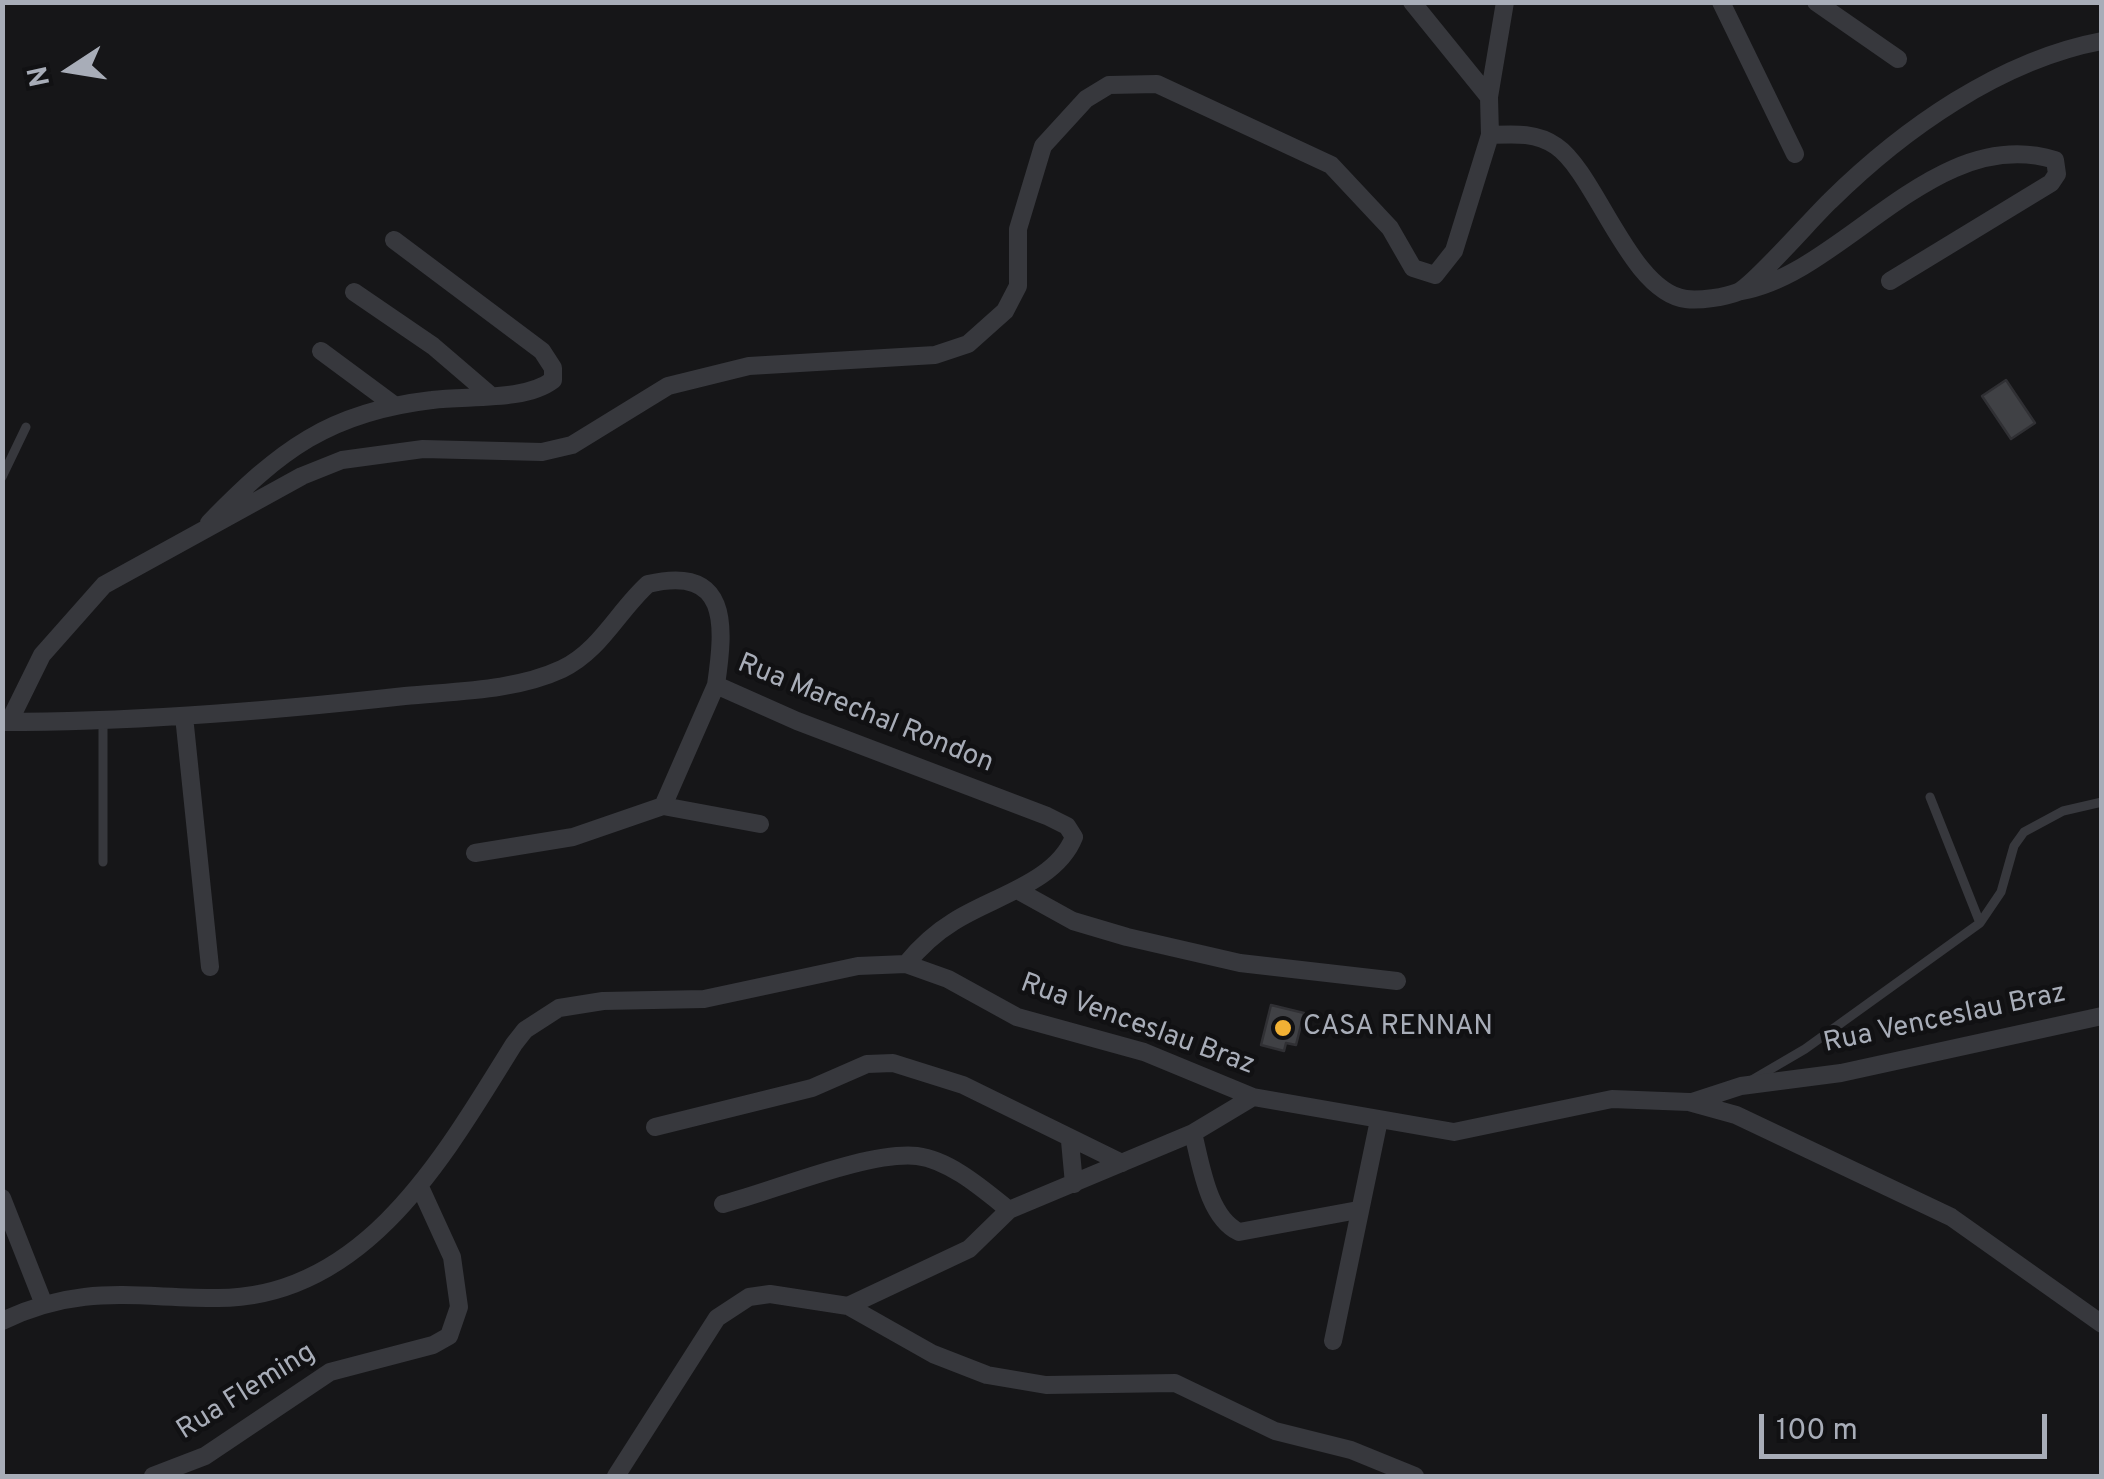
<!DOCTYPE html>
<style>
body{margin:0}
#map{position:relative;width:2104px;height:1479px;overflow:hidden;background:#161618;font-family:Overpass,sans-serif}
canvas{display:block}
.frame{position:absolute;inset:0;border:5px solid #a8adb8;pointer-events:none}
.north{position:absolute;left:20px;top:20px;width:100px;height:100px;-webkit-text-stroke:8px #111113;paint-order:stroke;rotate:258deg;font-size:28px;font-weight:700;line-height:40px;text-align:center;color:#a8adb8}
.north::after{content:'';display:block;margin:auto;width:35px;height:45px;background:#a8adb8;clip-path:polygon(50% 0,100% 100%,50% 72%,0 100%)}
.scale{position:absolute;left:1759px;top:1414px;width:288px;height:45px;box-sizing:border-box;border:5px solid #a8adb8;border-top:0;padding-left:12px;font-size:30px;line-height:35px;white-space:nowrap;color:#a8adb8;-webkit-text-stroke:8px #111113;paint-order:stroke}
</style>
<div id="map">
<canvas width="2104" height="1479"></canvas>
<div class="frame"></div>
<div class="north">N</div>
<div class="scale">100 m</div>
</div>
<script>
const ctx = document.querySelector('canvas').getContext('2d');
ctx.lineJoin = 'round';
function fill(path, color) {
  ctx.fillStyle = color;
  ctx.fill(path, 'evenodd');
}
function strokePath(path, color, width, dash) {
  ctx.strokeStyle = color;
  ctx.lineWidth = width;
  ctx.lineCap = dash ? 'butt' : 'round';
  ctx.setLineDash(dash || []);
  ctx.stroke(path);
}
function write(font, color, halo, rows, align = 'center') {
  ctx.font = font + ' Overpass,sans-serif';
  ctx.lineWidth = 9;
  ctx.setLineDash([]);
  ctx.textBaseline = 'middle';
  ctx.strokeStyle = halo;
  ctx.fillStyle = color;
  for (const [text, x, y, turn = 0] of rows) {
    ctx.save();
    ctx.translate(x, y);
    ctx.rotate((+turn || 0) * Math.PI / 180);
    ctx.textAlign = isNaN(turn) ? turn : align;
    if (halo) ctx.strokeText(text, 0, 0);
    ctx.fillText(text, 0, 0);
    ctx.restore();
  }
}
const building = new Path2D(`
 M2006,380L2035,423L2011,439L1982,396Z
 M1271,1005L1304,1013L1296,1045L1286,1043L1284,1051L1261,1045Z`);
const lane = new Path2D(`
 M2,477L26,427
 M103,720V862
 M1930,797L1980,923
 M1752,1080L1805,1049L1980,923L2001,892L2014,846L2024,832L2063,811L2102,802`);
const street = new Path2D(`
 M1412,2L1489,97
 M1721,2L1795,154
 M1816,2L1898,59
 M1490,135C1513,134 1536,132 1556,146C1596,173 1630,292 1686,299C1699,301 1726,297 1738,292C1754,285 1813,217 1830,201C1902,130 2000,60 2102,41
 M1741,291C1843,274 1935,123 2055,160L2057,174L2051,183L1890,281
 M354,292L433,346L489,394
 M321,351L394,405
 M209,523C280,450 329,412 432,400C467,395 524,402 553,380V368L542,351L394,240
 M184,716L210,967
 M2,722C137,722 271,711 405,696C456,691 515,691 562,669C600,651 618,611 648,584C729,565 725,624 716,685L797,721L1047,816L1067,826L1074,837C1056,883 991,897 953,922C935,933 920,947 906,964
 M9,722L42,655L104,585L302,476L342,460L423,449L542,452L572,445L668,386L749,366L935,355L968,344L1005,311L1018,286V229L1043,146L1086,99L1109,85L1157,84L1331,165L1390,228L1413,268L1435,275L1454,251L1490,135L1489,97L1505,2
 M663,806L716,685
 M475,853L573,837L663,806L760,824
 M1017,890L1073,921L1127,937L1240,963L1397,981
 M1692,1102L1741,1086L1841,1073L2102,1016
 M655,1127L812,1088L867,1064L893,1063L963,1085L1122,1163
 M1193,1133C1201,1165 1208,1217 1239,1232L1358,1210
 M1070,1141L1074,1184
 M2,1198L43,1302
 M723,1204C774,1191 867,1151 917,1156C950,1160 984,1190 1009,1210
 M848,1306L969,1249L1009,1210L1193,1133L1253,1097
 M2,1321C82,1283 133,1298 218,1298C366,1298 446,1153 514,1044L525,1030L559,1008L603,1001L704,999L858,966L906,964L948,979L1017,1017L1144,1052L1253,1097L1454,1132L1612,1099L1689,1102L1736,1115L1951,1217L2102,1324
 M1333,1341L1379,1120
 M153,1476L205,1456L330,1372L433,1345L449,1336L459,1307L452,1257L420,1187
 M616,1476L717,1318L749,1297L770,1294L848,1306L933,1354L987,1375L1046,1385L1175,1383L1275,1431L1351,1450L1415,1476`);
const markers = [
 [1283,1028,10,"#f2b134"]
];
const streetNames = [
 ["Rua Marechal Rondon",865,715,22],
 ["Rua Venceslau Braz",1945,1020,-12],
 ["Rua Venceslau Braz",1137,1026,20],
 ["Rua Fleming",247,1393,-32]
];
const poiNames = [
 ["CASA RENNAN",1303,1028]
];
fill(building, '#404145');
strokePath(building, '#303034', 2.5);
strokePath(lane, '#37383d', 9);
strokePath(street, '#37383d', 18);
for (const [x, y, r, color] of markers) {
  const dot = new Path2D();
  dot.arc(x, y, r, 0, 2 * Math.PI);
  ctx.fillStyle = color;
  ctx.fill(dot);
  strokePath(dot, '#111113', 4);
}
write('28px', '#a8adb8', '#111113', streetNames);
write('28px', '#a8adb8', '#111113', poiNames, 'left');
</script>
